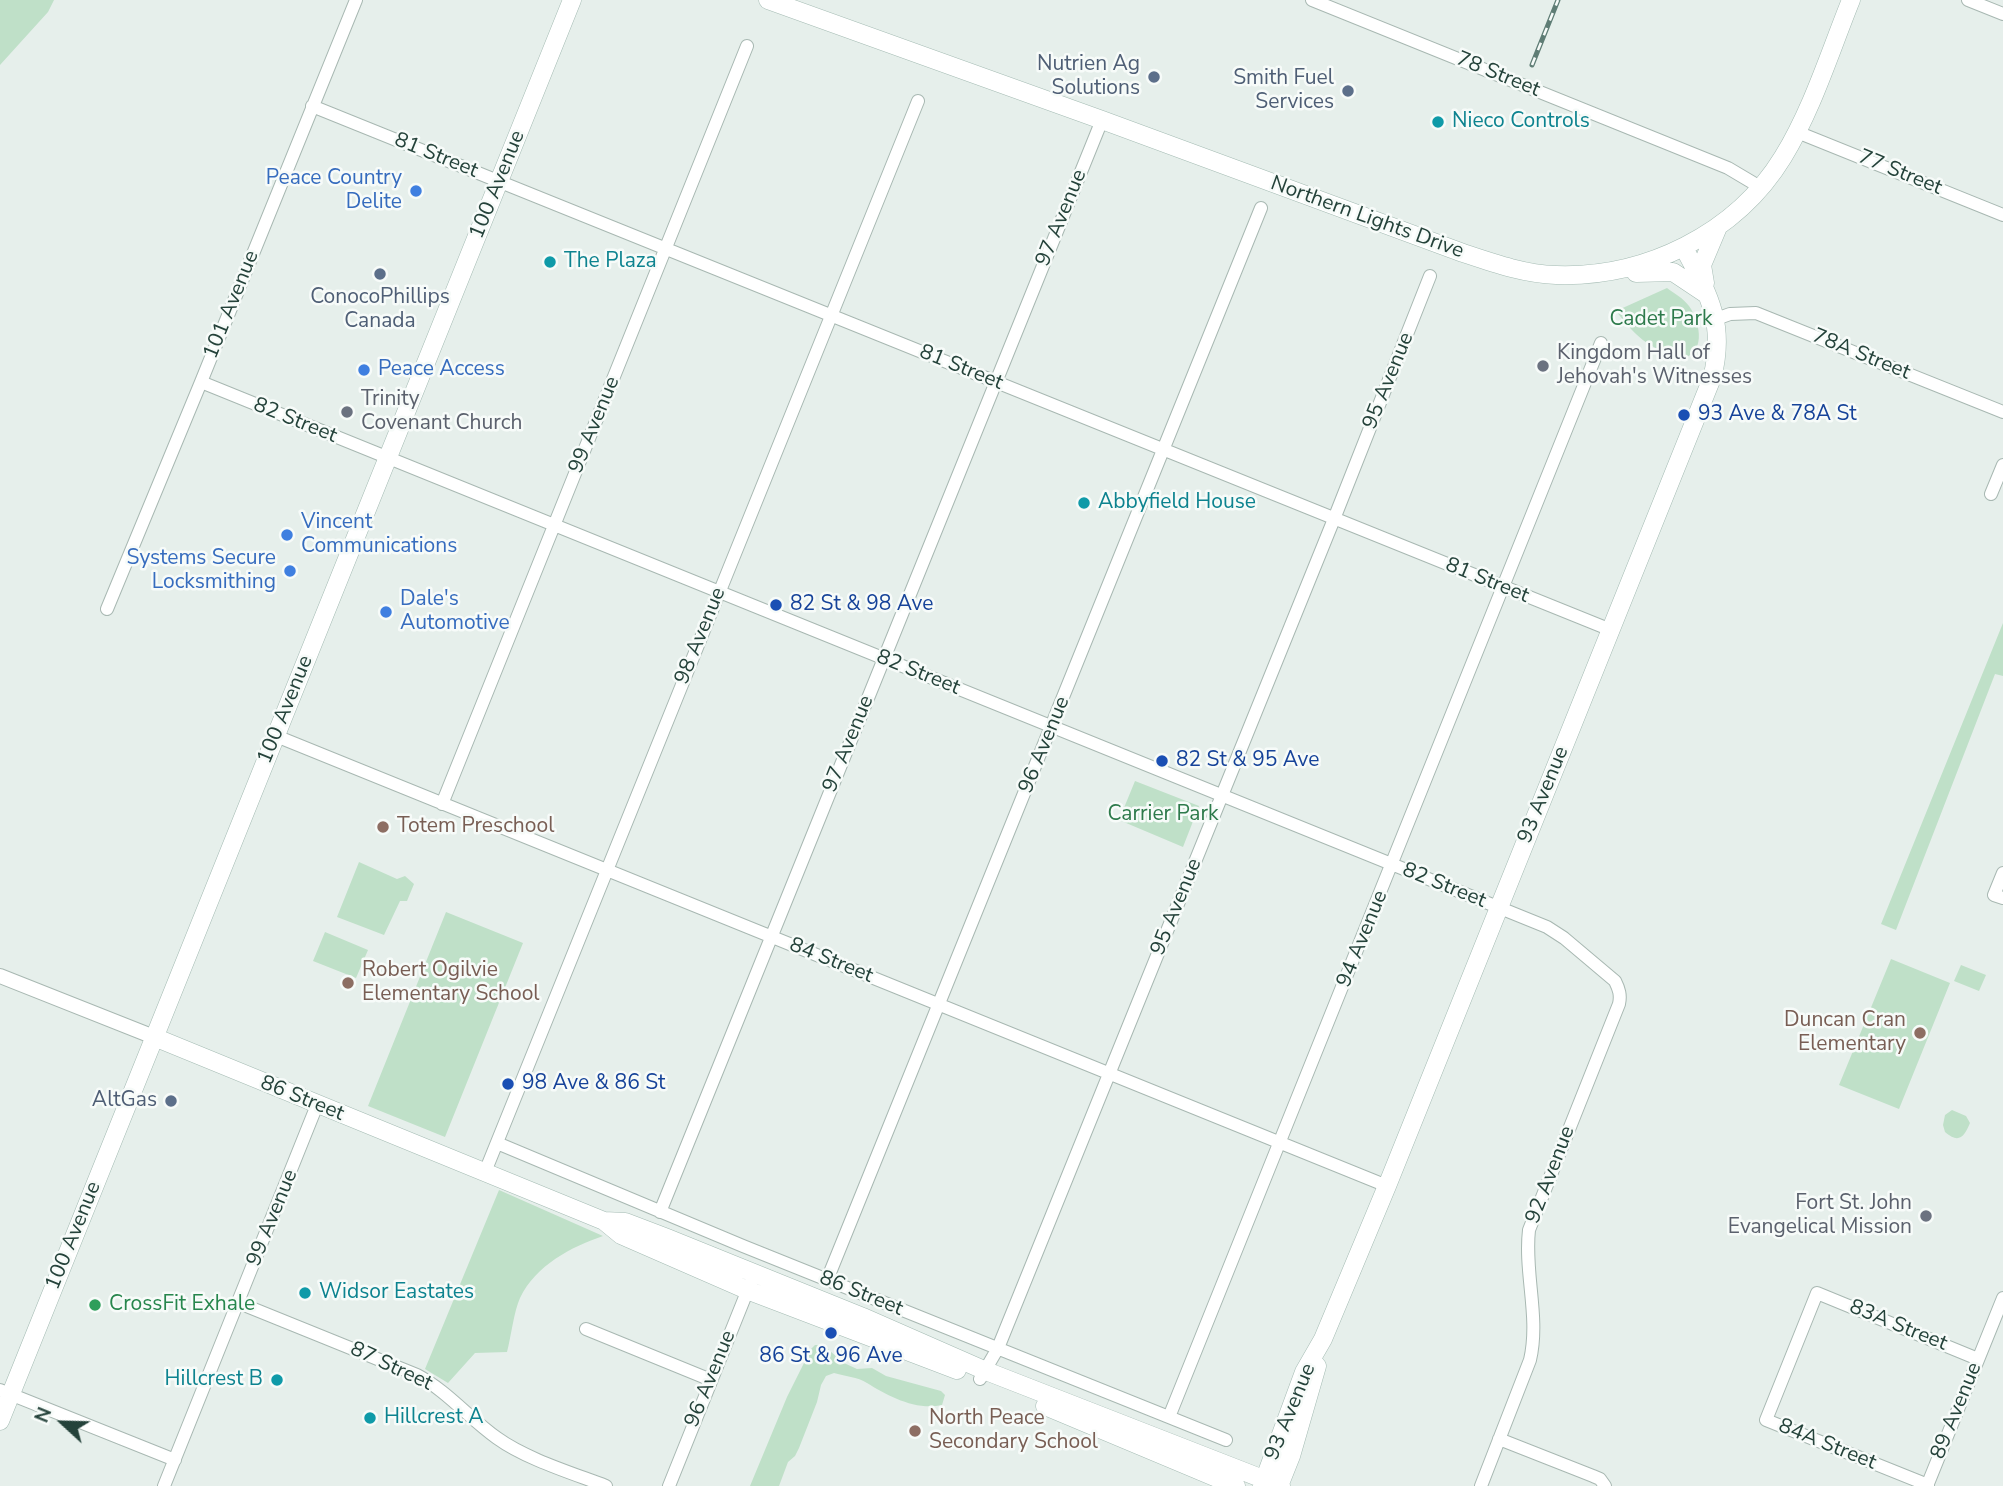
<!DOCTYPE html>
<style>
body{margin:0}
#map{position:relative;width:2003px;height:1486px;overflow:hidden;background:#e6efeb;font-family:"Nunito Sans",sans-serif}
canvas{display:block}
.north{position:absolute;left:28px;top:1388px;width:70px;height:70px;-webkit-text-stroke:5px #f7fbf9;paint-order:stroke;rotate:292deg;font-size:19px;font-weight:700;line-height:28px;text-align:center;color:#24423a}
.north::after{content:'';display:block;margin:auto;width:24px;height:32px;background:#24423a;clip-path:polygon(50% 0,100% 100%,50% 72%,0 100%)}
</style>
<div id="map">
<canvas width="2003" height="1486"></canvas>
<div class="north">N</div>
</div>
<script>
const ctx = document.querySelector('canvas').getContext('2d');
ctx.lineJoin = 'round';
function fill(path, color) {
  ctx.fillStyle = color;
  ctx.fill(path, 'evenodd');
}
function strokePath(path, color, width, dash) {
  ctx.strokeStyle = color;
  ctx.lineWidth = width;
  ctx.lineCap = dash ? 'butt' : 'round';
  ctx.setLineDash(dash || []);
  ctx.stroke(path);
}
function write(font, color, halo, rows, align = 'center') {
  ctx.font = font + ' "Nunito Sans",sans-serif';
  ctx.lineWidth = 5;
  ctx.setLineDash([]);
  ctx.textBaseline = 'middle';
  ctx.strokeStyle = halo;
  ctx.fillStyle = color;
  for (const [text, x, y, turn = 0] of rows) {
    ctx.save();
    ctx.translate(x, y);
    ctx.rotate((+turn || 0) * Math.PI / 180);
    ctx.textAlign = isNaN(turn) ? turn : align;
    if (halo) ctx.strokeText(text, 0, 0);
    ctx.fillText(text, 0, 0);
    ctx.restore();
  }
}
const green = new Path2D(`
 M0,0H54L48,12L0,65Z
 M1667,288C1675,294 1683,298 1689,306C1701,323 1707,357 1678,359C1645,344 1638,339 1616,311Z
 M2003,623V676L1995,674L1896,930L1881,924Z
 M1135,781L1199,806L1183,847L1119,820Z
 M359,862L397,879L405,876L414,884L407,901H400L384,935L337,917Z
 M446,912L523,943L445,1137L368,1106Z
 M325,932L368,950L356,978L313,961Z
 M1891,959L1950,983L1899,1109L1839,1085Z
 M1961,965L1986,975L1979,991L1954,981Z
 M1952,1110L1966,1116L1970,1123C1964,1137 1959,1144 1945,1132L1943,1125L1945,1115Z
 M499,1190L603,1236C571,1247 536,1265 520,1298C514,1311 511,1337 507,1352L475,1353L448,1383L425,1369Z
 M815,1345H823L844,1363L857,1369L872,1368L886,1376L941,1391L945,1395L942,1405C916,1411 888,1396 867,1383C858,1377 844,1376 834,1373L826,1376L821,1385L817,1402L799,1448L795,1456L788,1462L779,1486H750L787,1397L811,1349Z`);
const minor = new Path2D(`
 M1312,0L1728,168L1760,187
 M1968,0L2003,14
 M312,106L1611,630
 M1797,132L2003,215
 M1716,319L1730,314L1756,313L2003,412
 M201,382L1547,927L1564,938L1615,981C1619,989 1621,995 1619,1004L1529,1230C1524,1273 1540,1317 1530,1360L1481,1486
 M1991,494L2003,465
 M107,609L201,382L356,0
 M276,736L1387,1186
 M442,804L747,46
 M2003,873L1994,895L2003,898
 M497,1143L743,1246L1226,1440
 M485,1172L918,101
 M660,1212L1102,120
 M827,1280L1261,208
 M239,1303L417,1375C447,1391 469,1418 497,1438C526,1459 572,1473 606,1486
 M586,1329L711,1380
 M980,1379L998,1348L1334,519L1430,276
 M0,1390L175,1460
 M1169,1417L1601,343
 M1499,1439L1593,1476L1600,1479L1605,1486
 M1928,1485L1766,1420L1817,1293L1978,1359
 M164,1486L317,1105
 M669,1486L755,1272
 M1927,1486L2003,1298`);
const tertiary = new Path2D(`
 M0,976L154,1037`);
const secondary = new Path2D(`
 M768,0L1102,120L1463,253C1493,263 1524,274 1556,275C1645,278 1736,234 1783,157C1812,110 1830,52 1851,0
 M1636,273L1673,272L1706,294
 M1705,283L1702,265L1718,227
 M154,1037L604,1221L625,1222L667,1238L863,1317L986,1371L1281,1486
 M604,1221L621,1235L747,1290L957,1370
 M1045,1406L1236,1486
 M0,1421L572,0
 M1262,1486L1304,1372L1323,1339L1387,1186L1712,378C1726,324 1709,295 1684,248
 M1279,1486L1291,1456L1317,1366`);
const rail = new Path2D(`
 M1532,65L1558,0`);
const markers = [
 [1154,77,7,"#5c6f8a"],
 [1348,91,7,"#5c6f8a"],
 [1438,122,7,"#0f9aa8"],
 [416,191,7,"#3f7fe0"],
 [550,262,7,"#0f9aa8"],
 [380,274,7,"#5c6f8a"],
 [1543,366,7,"#6b7280"],
 [364,370,7,"#3f7fe0"],
 [347,412,7,"#6b7280"],
 [1684,415,7,"#1a4fb4"],
 [1084,503,7,"#0f9aa8"],
 [287,535,7,"#3f7fe0"],
 [290,571,7,"#3f7fe0"],
 [776,605,7,"#1a4fb4"],
 [386,612,7,"#3f7fe0"],
 [1162,761,7,"#1a4fb4"],
 [383,827,7,"#8d6e63"],
 [348,983,7,"#8d6e63"],
 [1920,1033,7,"#8d6e63"],
 [508,1084,7,"#1a4fb4"],
 [171,1101,7,"#5c6f8a"],
 [1926,1216,7,"#6b7280"],
 [305,1293,7,"#0f9aa8"],
 [95,1305,7,"#2e9e5b"],
 [831,1333,7,"#1a4fb4"],
 [277,1380,7,"#0f9aa8"],
 [370,1418,7,"#0f9aa8"],
 [915,1431,7,"#8d6e63"]
];
const serviceNames = [
 ["Nutrien Ag",1140,65],
 ["Solutions",1140,89],
 ["Smith Fuel",1334,79],
 ["Services",1334,103],
 ["ConocoPhillips",380,298,"center"],
 ["Canada",380,322,"center"],
 ["AltGas",157,1101]
];
const streetNames = [
 ["78 Street",1498,75,22],
 ["81 Street",436,156,22],
 ["77 Street",1900,173,22],
 ["100 Avenue",498,185,-68],
 ["97 Avenue",1062,218,-68],
 ["Northern Lights Drive",1367,218,20],
 ["101 Avenue",232,305,-68],
 ["78A Street",1861,355,22],
 ["81 Street",961,368,22],
 ["95 Avenue",1389,381,-68],
 ["82 Street",295,421,22],
 ["99 Avenue",595,425,-68],
 ["81 Street",1487,581,22],
 ["98 Avenue",701,636,-68],
 ["82 Street",918,673,22],
 ["100 Avenue",286,710,-68],
 ["97 Avenue",849,744,-68],
 ["96 Avenue",1045,745,-68],
 ["93 Avenue",1544,795,-68],
 ["82 Street",1444,886,22],
 ["95 Avenue",1177,907,-68],
 ["94 Avenue",1363,939,-68],
 ["84 Street",831,961,22],
 ["86 Street",302,1099,22],
 ["92 Avenue",1551,1175,-69],
 ["99 Avenue",273,1218,-68],
 ["100 Avenue",74,1236,-68],
 ["86 Street",861,1294,22],
 ["83A Street",1898,1326,22],
 ["87 Street",391,1367,25],
 ["96 Avenue",711,1379,-68],
 ["89 Avenue",1957,1411,-68],
 ["93 Avenue",1291,1412,-68],
 ["84A Street",1827,1445,22]
];
const cultureNames = [
 ["Nieco Controls",1452,122],
 ["The Plaza",564,262],
 ["Abbyfield House",1098,503],
 ["Widsor Eastates",319,1293],
 ["Hillcrest B",263,1380,"right"],
 ["Hillcrest A",384,1418]
];
const shopNames = [
 ["Peace Country",402,179,"right"],
 ["Delite",402,203,"right"],
 ["Peace Access",378,370],
 ["Vincent",301,523],
 ["Communications",301,547],
 ["Systems Secure",276,559,"right"],
 ["Locksmithing",276,583,"right"],
 ["Dale's",400,600],
 ["Automotive",400,624]
];
const parkNames = [
 ["Cadet Park",1661,320],
 ["Carrier Park",1163,815]
];
const worshipNames = [
 ["Kingdom Hall of",1557,354],
 ["Jehovah's Witnesses",1557,378],
 ["Trinity",361,400],
 ["Covenant Church",361,424],
 ["Fort St. John",1912,1204,"right"],
 ["Evangelical Mission",1912,1228,"right"]
];
const transitNames = [
 ["93 Ave & 78A St",1698,415],
 ["82 St & 98 Ave",790,605],
 ["82 St & 95 Ave",1176,761],
 ["98 Ave & 86 St",522,1084],
 ["86 St & 96 Ave",831,1357,"center"]
];
const educationNames = [
 ["Totem Preschool",397,827],
 ["Robert Ogilvie",362,971],
 ["Elementary School",362,995],
 ["Duncan Cran",1906,1021,"right"],
 ["Elementary",1906,1045,"right"],
 ["North Peace",929,1419],
 ["Secondary School",929,1443]
];
const leisureNames = [
 ["CrossFit Exhale",109,1305]
];
fill(green, '#bfe0c8');
strokePath(minor, '#a8b8b2', 14);
strokePath(tertiary, '#a8b8b2', 16);
strokePath(secondary, '#a4bbb3', 19);
strokePath(minor, '#fff', 12);
strokePath(tertiary, '#fff', 14);
strokePath(secondary, '#fff', 18);
strokePath(rail, '#5f7d75', 5);
strokePath(rail, '#f7fbf9', 2.5, [8]);
for (const [x, y, r, color] of markers) {
  const dot = new Path2D();
  dot.arc(x, y, r, 0, 2 * Math.PI);
  ctx.fillStyle = color;
  ctx.fill(dot);
  strokePath(dot, '#f7fbf9', 2.5);
}
write('21px', '#4e5e75', '#f7fbf9', serviceNames, 'right');
write('21px', '#24423a', '#f7fbf9', streetNames);
write('21px', '#0d838f', '#f7fbf9', cultureNames, 'left');
write('21px', '#366cbe', '#f7fbf9', shopNames, 'left');
write('21px', '#2d7a4b', '#f7fbf9', parkNames);
write('21px', '#5b616d', '#f7fbf9', worshipNames, 'left');
write('21px', '#164399', '#f7fbf9', transitNames, 'left');
write('21px', '#785e54', '#f7fbf9', educationNames, 'left');
write('21px', '#27864d', '#f7fbf9', leisureNames, 'left');
</script>
